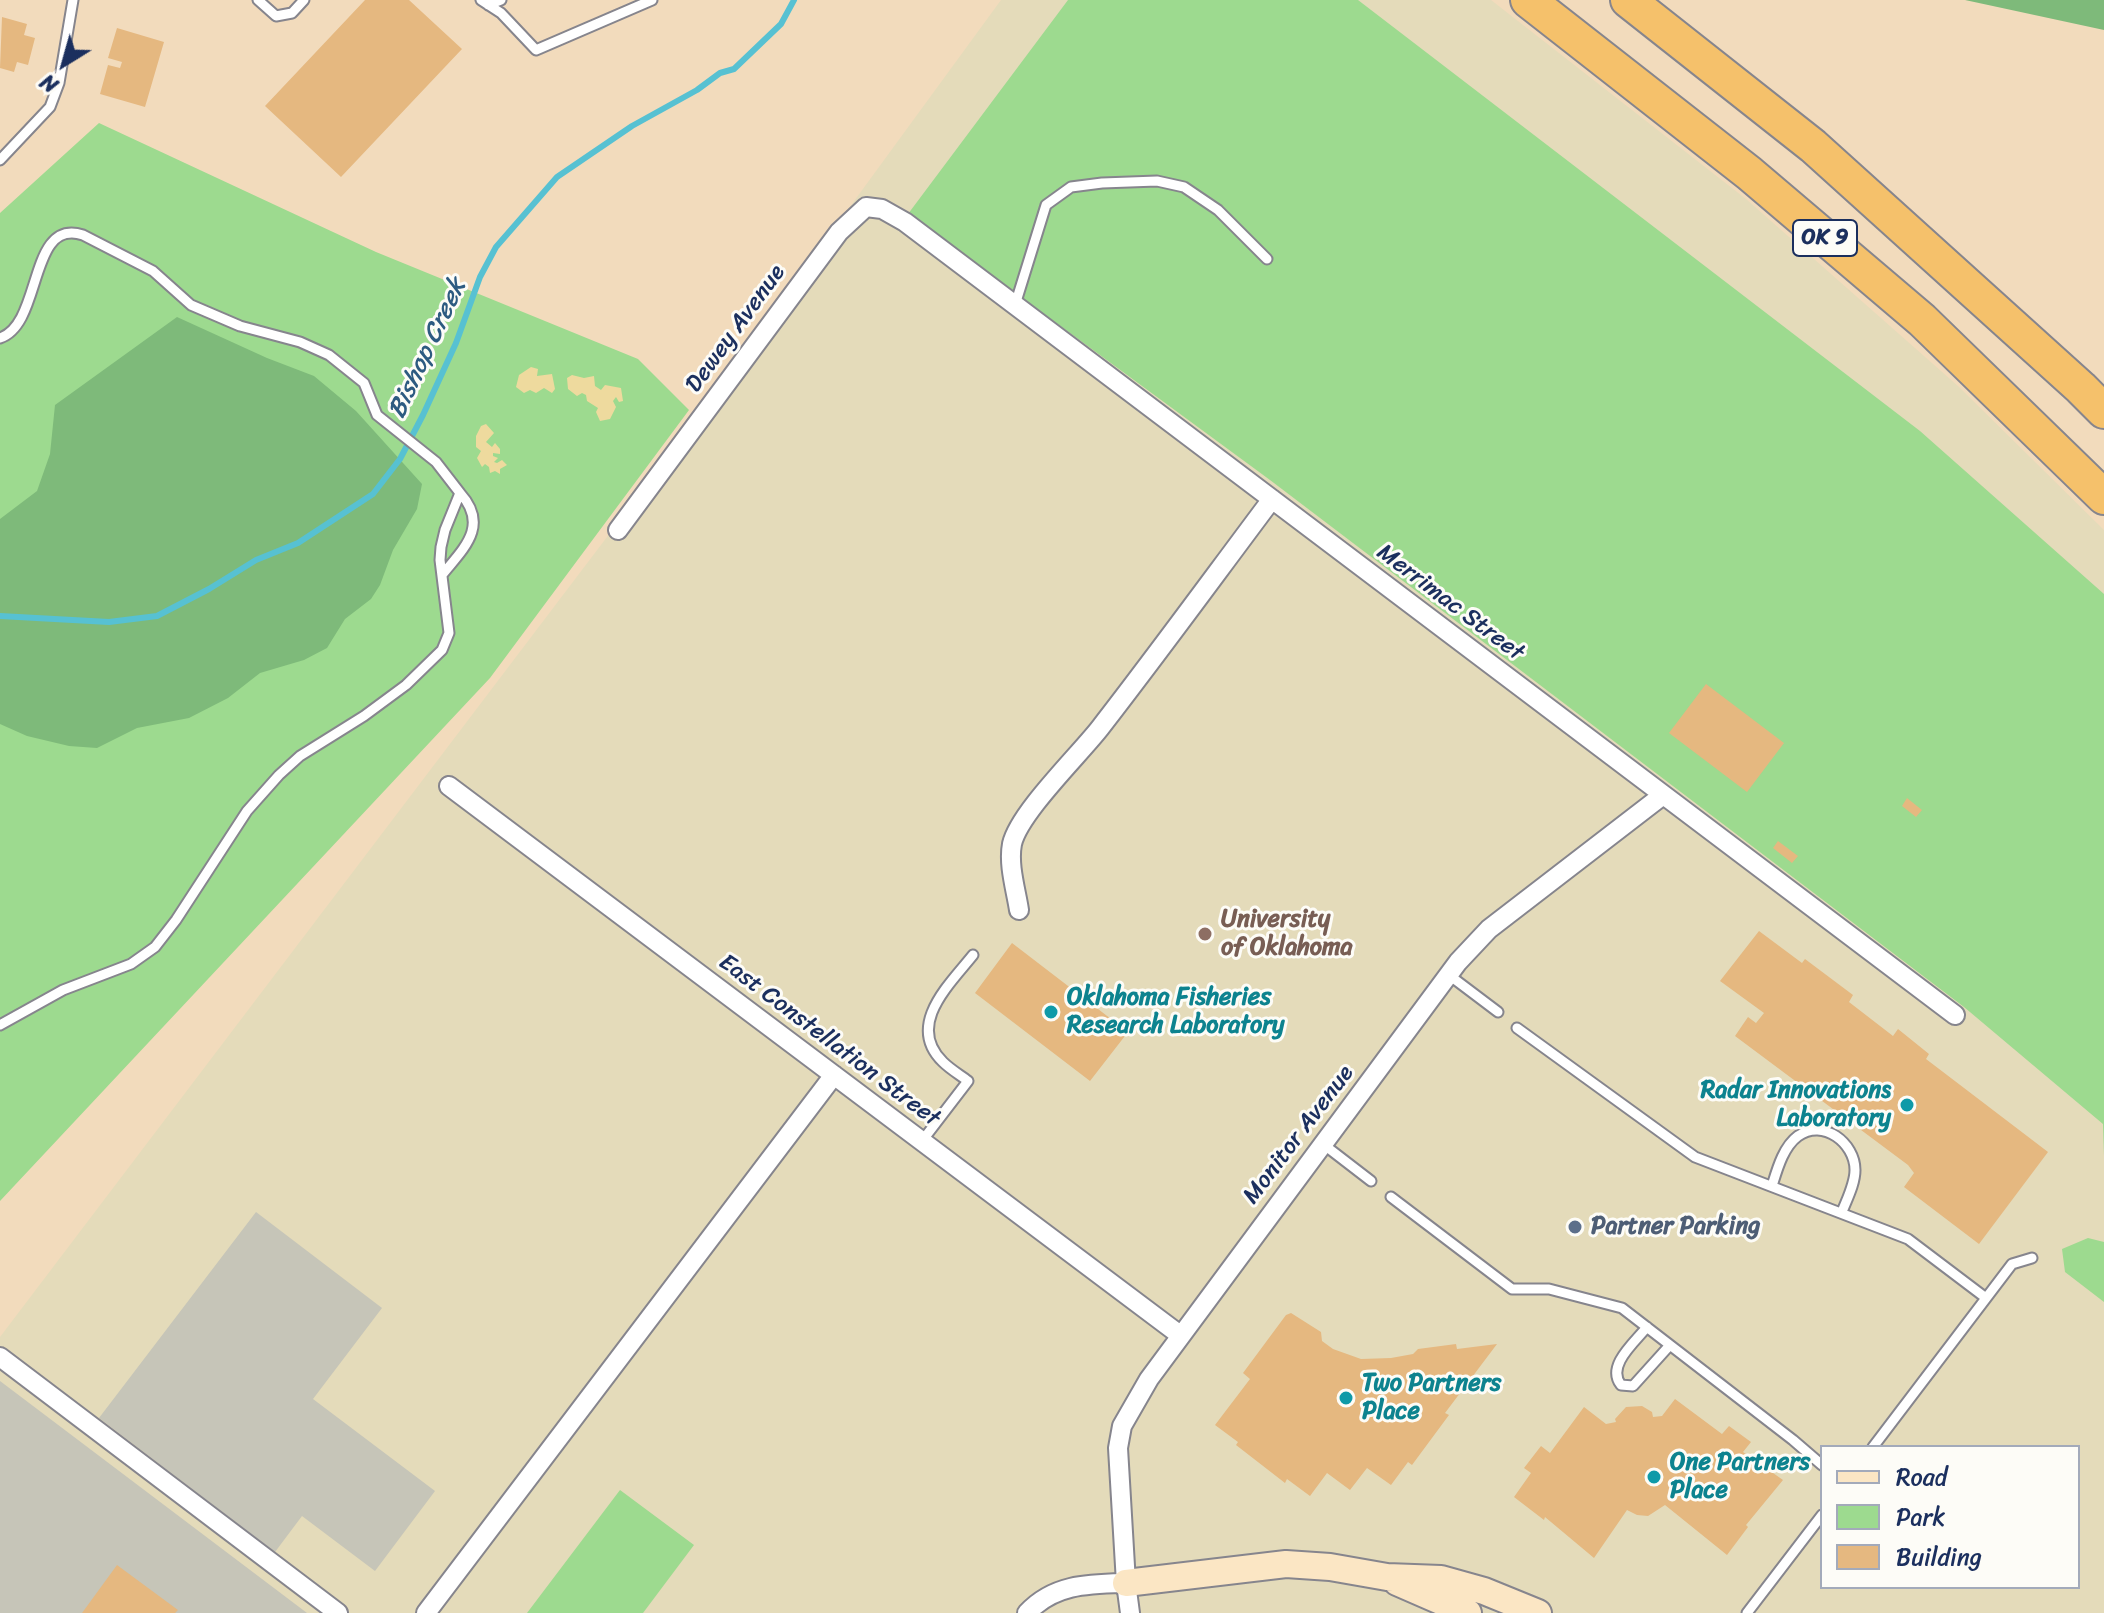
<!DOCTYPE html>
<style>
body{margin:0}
#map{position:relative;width:2104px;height:1613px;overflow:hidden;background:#f2dbbc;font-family:Sriracha,sans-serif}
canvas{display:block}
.legend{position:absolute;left:1820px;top:1445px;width:260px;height:144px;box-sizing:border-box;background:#fdfcf7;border:2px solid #a3aaba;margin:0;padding:10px 14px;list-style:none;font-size:24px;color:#1b2f5e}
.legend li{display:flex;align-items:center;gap:16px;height:40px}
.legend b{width:40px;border:2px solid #a3aaba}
.north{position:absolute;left:24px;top:24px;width:80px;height:80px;-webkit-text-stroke:6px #fdfcf7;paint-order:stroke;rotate:217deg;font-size:22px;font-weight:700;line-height:32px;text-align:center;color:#1b2f5e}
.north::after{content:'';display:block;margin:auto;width:28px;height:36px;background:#1b2f5e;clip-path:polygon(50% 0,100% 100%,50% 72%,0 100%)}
</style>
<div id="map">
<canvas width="2104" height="1613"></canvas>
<ul class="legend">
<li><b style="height:10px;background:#fbe6c4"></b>Road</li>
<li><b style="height:22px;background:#9dda8f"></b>Park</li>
<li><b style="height:22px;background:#e5b880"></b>Building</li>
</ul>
<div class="north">N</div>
</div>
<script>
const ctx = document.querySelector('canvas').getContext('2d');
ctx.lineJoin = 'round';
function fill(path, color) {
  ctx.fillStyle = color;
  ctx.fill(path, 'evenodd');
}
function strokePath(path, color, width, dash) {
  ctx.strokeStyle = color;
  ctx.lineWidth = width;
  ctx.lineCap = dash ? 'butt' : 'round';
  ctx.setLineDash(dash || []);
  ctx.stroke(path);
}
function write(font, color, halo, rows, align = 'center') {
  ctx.font = font + ' Sriracha,sans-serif';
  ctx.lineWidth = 6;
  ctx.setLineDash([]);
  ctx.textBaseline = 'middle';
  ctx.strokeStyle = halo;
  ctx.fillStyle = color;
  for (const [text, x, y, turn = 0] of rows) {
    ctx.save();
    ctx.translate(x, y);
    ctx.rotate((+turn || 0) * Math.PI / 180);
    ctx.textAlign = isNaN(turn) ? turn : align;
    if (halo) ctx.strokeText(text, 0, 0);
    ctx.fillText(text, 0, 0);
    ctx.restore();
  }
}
const built = new Path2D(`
 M1001,0H1491L1746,199L1958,386L2104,530V1613H0V1337L651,479ZM1822,1447H2078V1587H1822Z`);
const industrial = new Path2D(`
 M256,1212L382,1308L313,1399L435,1491L375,1571L302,1516L275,1552L99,1418Z
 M0,1381L307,1613H0Z`);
const green = new Path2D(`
 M1068,0H1358L1920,431L2104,594V1156L2103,1124L1964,1007L1270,480L908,214Z
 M99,123L376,252L638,359L689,410L490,678L0,1201V213Z
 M2088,1238L2104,1242V1302L2065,1272L2062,1249Z
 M620,1490L694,1545L643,1613H527Z`);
const forest = new Path2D(`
 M1965,0H2104V30Z
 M177,317L267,358L314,376L356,411L422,484L417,509L393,550L380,585L371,599L345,619L327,648L304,660L260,673L228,698L189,718L137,728L97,748L69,746L27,736L0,724V519L37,491L50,454L55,405Z`);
const sand = new Path2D(`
 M531,367L538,369L537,376L552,374L555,389L552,393L544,388L536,393L530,390L524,393L516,387L519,375Z
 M572,375L584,378L594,376L595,386L601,390L605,385L621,388L623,401L619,402L616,397L613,401L616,407L610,419L600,421L596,412L598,408L587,401L586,395L582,393L577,396L568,389L567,378Z
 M486,424L494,433L486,442L492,447L495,443L500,449V454L493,453V456L498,458L494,462L497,463L502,460L507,465L500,469V474L495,471L490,473L489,467L485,464L482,467L477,458L481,451L476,447V436L481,426Z`);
const stream = new Path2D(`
 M0,616L109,622L157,616L209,589L256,560L298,543L373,494L400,459L423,415L456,343L480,277L496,247L557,177L632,126L697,90L720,73L734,69L781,24L794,0`);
const building = new Path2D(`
 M365,0H409L462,49L341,177L265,106Z
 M2,17L27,24L24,35L35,38L28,65L17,62L14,72L0,68Z
 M117,28L164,42L145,107L100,94L108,65L120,68L122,62L108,58Z
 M1706,684L1784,743L1747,792L1669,733Z
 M1907,798L1922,810L1916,817L1902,806Z
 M1778,841L1798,856L1792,863L1773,848Z
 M1759,931L1802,963L1805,959L1853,995L1849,1002L1893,1036L1898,1029L1929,1054L1926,1059L2048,1152L1979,1244L1904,1187L1914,1173L1908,1165L1735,1036L1748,1017L1756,1023L1764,1013L1720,981Z
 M1012,943L1128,1032L1090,1081L975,993Z
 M1291,1313L1321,1332L1322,1341L1333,1349L1361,1359L1391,1358L1413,1354L1418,1349L1456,1344L1457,1349L1497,1344L1445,1413L1449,1415L1412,1465L1408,1462L1391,1485L1367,1468L1350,1490L1327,1473L1310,1496L1287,1479L1285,1483L1236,1445L1238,1442L1215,1425L1250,1379L1243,1373L1286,1315Z
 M1675,1399L1722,1434L1729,1426L1751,1442L1743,1452L1783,1480L1746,1525L1748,1527L1727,1555L1665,1505L1648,1516L1637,1515L1627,1510L1594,1558L1545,1517L1544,1520L1514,1497L1531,1473L1524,1468L1541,1446L1550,1453L1584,1407L1606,1424L1616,1422L1615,1419L1626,1407L1642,1406L1652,1412L1653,1417L1662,1416Z
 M117,1565L178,1610L175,1613H82Z`);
const lane = new Path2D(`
 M258,0L276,16L292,13L304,0
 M481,0L501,13L536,50L652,0
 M488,5L501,0
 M0,160L50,107L59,83L73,0
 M1015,305L1046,205L1071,187L1102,183L1157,181L1184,187L1218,210L1267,259
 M0,338C43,324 28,217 83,235L153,271L191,305L240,326L300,342L329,355L364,383L377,415L436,462L460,493L445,530L441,547L440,560L449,633L442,650L406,685L364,716L300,756L279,775L247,811L176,920L155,947L131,964L63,990L0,1025
 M442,575C463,549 490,526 460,493
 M1449,975L1498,1012
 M1517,1028L1695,1157L1908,1239L1986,1298
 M922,1141L968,1081C960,1075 950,1069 943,1062C905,1025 950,984 973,955
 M1323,1144L1371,1181
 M1772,1186C1777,1170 1783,1147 1798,1136C1823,1118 1855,1143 1855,1170C1855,1184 1847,1199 1842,1212
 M1391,1197L1512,1289H1549L1622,1308L1793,1440L1822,1465
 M1647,1327C1634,1343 1606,1366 1621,1385L1633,1386L1670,1345
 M1873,1447L2012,1264L2032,1258
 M1747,1613L1822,1515`);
const street = new Path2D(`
 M618,530L839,232L866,207L882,209L905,222L1955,1015
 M449,786L1180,1335
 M1019,910C1016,890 1008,865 1012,844C1019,813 1079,755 1100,728C1159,652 1215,575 1272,499
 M0,1357L338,1613
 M1126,1583L1130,1613
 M426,1613L834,1075
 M1027,1613C1054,1584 1088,1584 1126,1583L1118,1448L1122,1426L1149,1379L1458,962L1489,929L1663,795`);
const secondary = new Path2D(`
 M1397,1582L1468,1613
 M1126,1583L1286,1564L1330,1567L1387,1577L1441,1579L1484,1591L1538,1613`);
const highway = new Path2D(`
 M1528,0L1749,173L1922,320L2104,497
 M1628,0L1813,146L2081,388L2104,411`);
const markers = [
 [1205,934,8,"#8d6e63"],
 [1051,1012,8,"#0f9aa8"],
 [1907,1105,8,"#0f9aa8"],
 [1575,1227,8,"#5c6f8a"],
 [1346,1398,8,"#0f9aa8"],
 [1654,1477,8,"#0f9aa8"]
];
const shields = [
 [1825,238,64]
];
const shieldNames = [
 ["OK 9",1825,238]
];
const streetNames = [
 ["Dewey Avenue",736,329,-54],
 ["Merrimac Street",1450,603,37],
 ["East Constellation Street",829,1041,37],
 ["Monitor Avenue",1299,1135,-53]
];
const educationNames = [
 ["University",1221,920],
 ["of Oklahoma",1221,948]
];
const cultureNames = [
 ["Oklahoma Fisheries",1067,998],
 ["Research Laboratory",1067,1026],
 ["Radar Innovations",1891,1091,"right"],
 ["Laboratory",1891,1119,"right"],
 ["Two Partners",1362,1384],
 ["Place",1362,1412],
 ["One Partners",1670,1463],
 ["Place",1670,1491]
];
const serviceNames = [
 ["Partner Parking",1591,1227]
];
const waterNames = [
 ["Bishop Creek",428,349,-65]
];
fill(built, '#e4dbba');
fill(industrial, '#c6c5b8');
fill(green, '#9dda8f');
fill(forest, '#7eba7a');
fill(sand, '#eeda9e');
strokePath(stream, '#57c1d2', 6);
fill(building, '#e5b880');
strokePath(lane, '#86858d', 13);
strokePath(street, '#86858d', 22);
strokePath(secondary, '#86858d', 30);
strokePath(highway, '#86858d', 38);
strokePath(lane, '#fff', 9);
strokePath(street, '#fff', 18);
strokePath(secondary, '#fbe6c4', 26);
strokePath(highway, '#f5c16b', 34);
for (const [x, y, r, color] of markers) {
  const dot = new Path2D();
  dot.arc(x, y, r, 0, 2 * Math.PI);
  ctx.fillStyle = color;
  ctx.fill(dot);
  strokePath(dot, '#fdfcf7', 3);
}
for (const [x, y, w] of shields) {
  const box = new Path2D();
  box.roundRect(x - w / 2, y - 18, w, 36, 6);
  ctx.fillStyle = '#fdfcf7';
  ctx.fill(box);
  strokePath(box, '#1b2f5e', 2);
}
write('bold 22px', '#1b2f5e', null, shieldNames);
write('24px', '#1b2f5e', '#fdfcf7', streetNames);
write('bold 24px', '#785e54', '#fdfcf7', educationNames, 'left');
write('bold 24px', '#0d838f', '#fdfcf7', cultureNames, 'left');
write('bold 24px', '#4e5e75', '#fdfcf7', serviceNames, 'left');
write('italic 26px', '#2d5b81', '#fdfcf7', waterNames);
</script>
